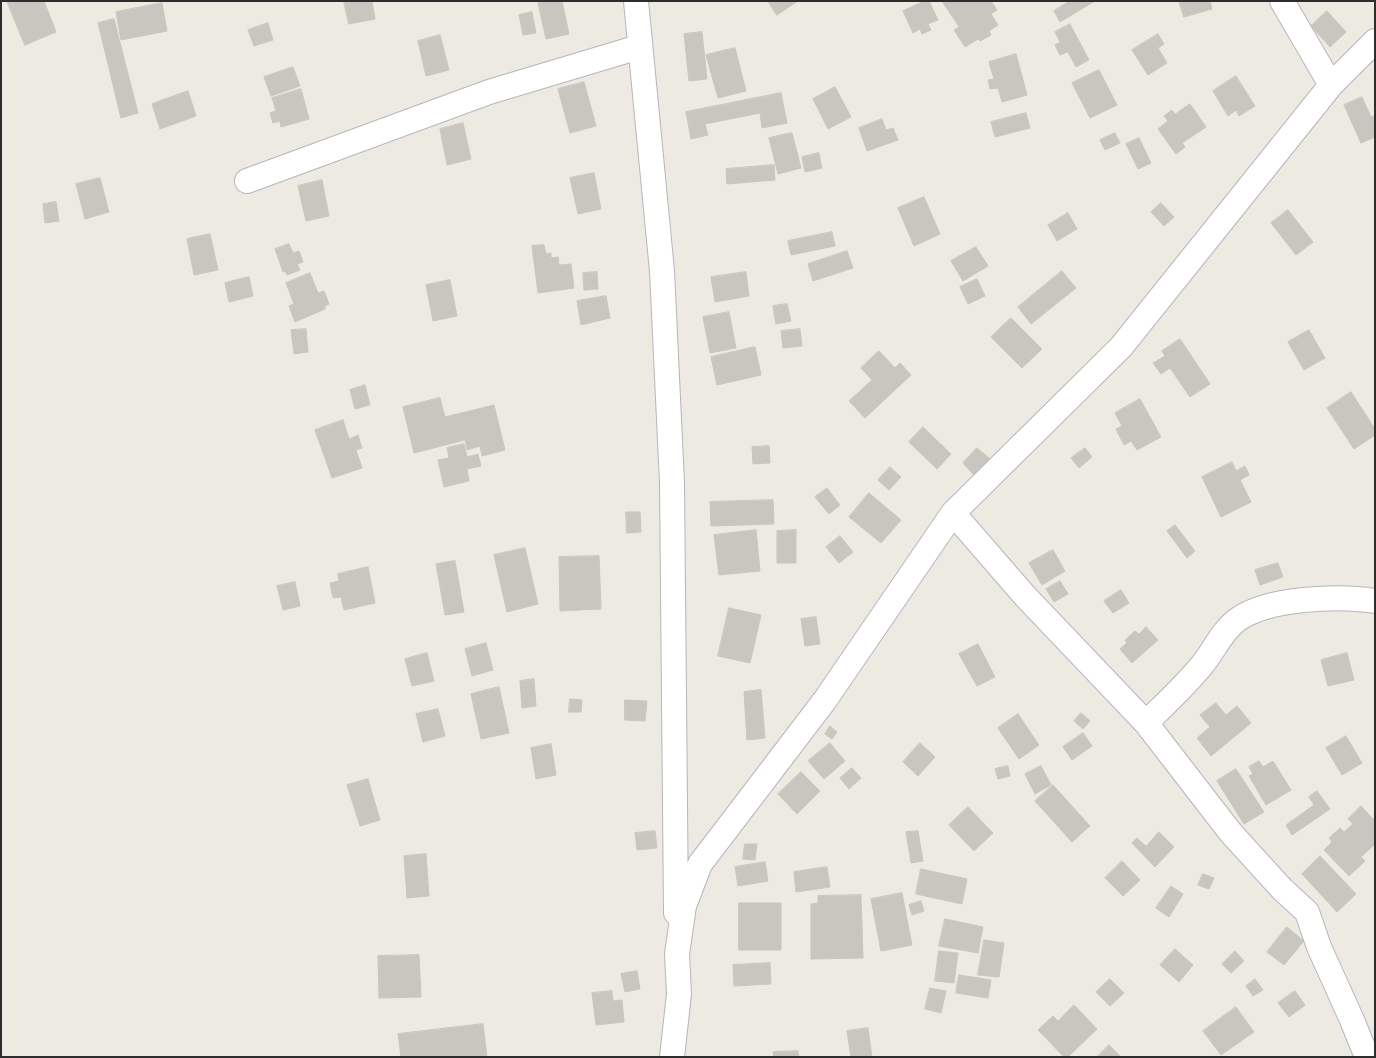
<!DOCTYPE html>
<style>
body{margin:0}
#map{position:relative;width:1376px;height:1058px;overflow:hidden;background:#edeae2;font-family:"Varela Round",sans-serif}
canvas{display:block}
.frame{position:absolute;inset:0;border:2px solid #2d2d2d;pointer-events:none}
</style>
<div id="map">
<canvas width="1376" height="1058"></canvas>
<div class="frame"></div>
</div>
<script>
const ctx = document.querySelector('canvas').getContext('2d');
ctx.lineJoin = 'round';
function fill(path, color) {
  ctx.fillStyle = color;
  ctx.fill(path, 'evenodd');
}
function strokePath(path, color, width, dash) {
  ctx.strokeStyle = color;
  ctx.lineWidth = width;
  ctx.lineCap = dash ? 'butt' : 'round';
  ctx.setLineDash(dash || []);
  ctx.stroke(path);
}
const building = new Path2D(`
 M7,1H44L56,32L25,45Z
 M344,1H372L375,19L349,24Z
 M545,1H562L569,34L546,39L538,3Z
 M768,1H798L777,15Z
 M925,1H929L938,20L928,24L931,30L922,34L920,29L913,33L903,11Z
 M942,1H991L997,10L991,14L998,25L989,31L991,35L980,41L978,39L965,47L954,30L959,27Z
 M1070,1H1095L1060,22L1054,11Z
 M1179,1H1210L1212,9L1184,17Z
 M162,3L167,31L121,40L116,12Z
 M1327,11L1346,32L1330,47L1311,26Z
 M532,12L536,33L523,35L519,15Z
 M114,19L138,113L121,118L98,23Z
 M268,23L273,40L254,46L248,30Z
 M1070,24L1089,60L1076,67L1068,52L1060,55L1055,45L1060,42L1055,32Z
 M702,32L707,79L689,81L684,34Z
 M1158,34L1164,44L1158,48L1167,63L1148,75L1132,50Z
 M440,35L449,70L426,76L418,41Z
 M735,48L746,91L718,98L706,55Z
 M1016,54L1027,95L1002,102L998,88L990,89L988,80L994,79L989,62Z
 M293,67L300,86L271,96L264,77Z
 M1099,70L1117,105L1090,118L1072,83Z
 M1236,76L1255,106L1239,116L1236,110L1228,116L1213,91Z
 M584,82L596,126L570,133L558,89Z
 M835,87L851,117L828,129L813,99Z
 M301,89L309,119L281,127L280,121L273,123L270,113L276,111L272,98Z
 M188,91L196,116L160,129L152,104Z
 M781,93L787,123L762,128L760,113L705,124L708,135L691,139L686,112Z
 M1362,97L1371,117L1375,115V137L1361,143L1344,105Z
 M1190,104L1206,127L1182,143L1185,147L1176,154L1158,129L1168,121L1164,116L1172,110L1175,114Z
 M1026,113L1030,128L995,137L991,122Z
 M882,119L886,130L893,128L898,140L867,151L859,128Z
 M463,123L471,159L447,165L440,129Z
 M792,133L801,168L778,174L769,138Z
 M1115,133L1120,143L1105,150L1100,140Z
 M1139,138L1151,163L1138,169L1126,144Z
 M819,153L822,168L805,172L802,157Z
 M774,165L775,180L727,184L726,169Z
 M594,173L601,209L578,214L570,178Z
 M100,178L109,212L85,219L76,184Z
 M322,180L329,216L306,221L298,186Z
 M924,197L940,234L914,246L898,208Z
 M56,202L59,221L45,223L43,204Z
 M1161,203L1174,217L1164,226L1151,212Z
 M1288,210L1313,242L1296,255L1271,223Z
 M1068,213L1077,229L1057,241L1048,225Z
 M832,232L835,246L791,255L788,241Z
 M210,234L218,270L194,275L187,239Z
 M289,244L293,253L299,251L303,262L297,264L300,270L287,275L285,271L283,272L275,249Z
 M544,245L546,254L551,253V258L558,257L559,265L571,264L574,288L538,293L532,246Z
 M976,247L988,266L963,281L951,261Z
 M847,251L853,268L813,281L808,264Z
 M1062,271L1076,288L1031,324L1018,307Z
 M597,272L598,289L584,290L583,273Z
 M746,272L749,296L715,302L711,277Z
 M310,273L318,293L324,291L329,304L325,306V309L295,322L289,306L294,304L286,283Z
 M249,277L253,296L229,302L225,283Z
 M977,279L985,296L968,304L960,287Z
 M450,280L457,316L433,321L426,285Z
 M606,296L610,318L581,325L577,301Z
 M787,304L791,321L776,324L773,306Z
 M729,312L736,348L710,353L703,317Z
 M1011,318L1042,349L1022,368L991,337Z
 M306,329L308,352L294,354L291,330Z
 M800,329L802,346L783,348L781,331Z
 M1309,330L1325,358L1304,370L1288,342Z
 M1180,339L1210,384L1190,397L1170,368L1161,374L1153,363L1165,356L1162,351Z
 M755,347L761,375L717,385L711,357Z
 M879,351L895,368L900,363L911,375L865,418L849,401L872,380L861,368Z
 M365,385L370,405L355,409L350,390Z
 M1351,392L1375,429V435L1354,449L1327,408Z
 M440,398L445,417L494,405L505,450L482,456L480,446L467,450L465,440L414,453L403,407Z
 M1140,399L1161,437L1137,450L1131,441L1124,445L1116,429L1122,426L1115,413Z
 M343,420L349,439L358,435L362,448L356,450L362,468L332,478L315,430Z
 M923,427L951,454L937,469L909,442Z
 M464,444L467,457L478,454L481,466L467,469L469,481L444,487L438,460L449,458L447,448Z
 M769,446L770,463L753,464L752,447Z
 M977,448L990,459L974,475L963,463Z
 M1085,448L1092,457L1079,468L1071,458Z
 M1232,462L1236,471L1245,466L1249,475L1240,480L1251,502L1221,517L1202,477Z
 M890,467L901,477L889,490L878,480Z
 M827,488L840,505L829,514L815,497Z
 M869,493L901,520L881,543L849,517Z
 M773,500L774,524L711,526L710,502Z
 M626,512H640L641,532L627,533Z
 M1175,525L1195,551L1187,558L1167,531Z
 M756,530L760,571L719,575L714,535Z
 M796,530V563H777V531Z
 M840,536L853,552L839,563L826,547Z
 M525,548L538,604L507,612L494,555Z
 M1053,550L1065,571L1042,585L1029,563Z
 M599,556L601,609L560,611L559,557Z
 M455,561L464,612L445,615L436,564Z
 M1278,563L1283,577L1260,585L1255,570Z
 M368,567L375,603L344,610L341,597L333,598L330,583L339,581L338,574Z
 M1060,581L1068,594L1054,602L1046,589Z
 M295,582L300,606L283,610L277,586Z
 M1121,590L1129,603L1113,613L1104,601Z
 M729,608L761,615L750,663L718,656Z
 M816,617L820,644L805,646L801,619Z
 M1146,627L1158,640L1132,663L1120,649L1127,643L1125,640L1135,631L1139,634Z
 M486,643L493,670L472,676L465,649Z
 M978,644L995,677L977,686L959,654Z
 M427,653L434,681L412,686L405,659Z
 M1347,653L1354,680L1328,686L1321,660Z
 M534,679L536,706L522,708L520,681Z
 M499,687L509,733L481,739L471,694Z
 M761,690L765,738L747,740L744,692Z
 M570,699L582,700L581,712H569Z
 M625,700L647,701L645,721L625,720Z
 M1216,703L1226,715L1237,706L1251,723L1211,756L1197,738L1210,727L1200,715Z
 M438,709L445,736L423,742L416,714Z
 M1081,713L1090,721L1083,729L1074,721Z
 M1018,714L1039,745L1019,759L998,728Z
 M830,726L837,732L832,739L825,734Z
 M1083,733L1092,746L1072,760L1063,747Z
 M1346,736L1362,763L1342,775L1326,748Z
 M830,743L845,761L824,779L808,761Z
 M920,743L935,757L918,776L903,762Z
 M551,744L556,775L536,779L531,748Z
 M1259,761L1263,767L1273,761L1291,790L1266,805L1249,776L1253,774L1249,767Z
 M1008,766L1010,776L998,779L995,769Z
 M1041,766L1051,785L1035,794L1025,774Z
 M852,768L861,778L849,789L840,778Z
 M1236,769L1264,812L1244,824L1217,781Z
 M801,772L820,791L797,814L778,794Z
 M368,779L380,820L360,826L347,785Z
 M1053,785L1090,826L1072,842L1035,801Z
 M1317,791L1330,809L1292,835L1286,825L1314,805L1309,797Z
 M1361,806L1375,821V844L1361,857L1365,861L1349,876L1324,850L1332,842L1329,838L1340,828L1344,832L1353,824L1348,819Z
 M968,807L993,833L974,851L949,825Z
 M655,831L657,848L637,850L635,833Z
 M918,831L923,861L911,863L906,832Z
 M1159,832L1174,847L1155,867L1132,843L1137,838L1146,846Z
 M745,844H757L755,860L743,859Z
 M426,854L429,896L407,898L404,856Z
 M1320,856L1356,894L1337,912L1302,874Z
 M1122,861L1140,880L1123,896L1105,878Z
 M765,862L768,881L738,886L735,867Z
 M827,867L830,887L796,892L794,872Z
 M921,869L967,879L962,904L916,894Z
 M1203,874L1214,878L1209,889L1198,885Z
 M1171,886L1183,894L1169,917L1156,908Z
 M902,893L912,945L881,951L871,899Z
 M861,895L863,958L811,959V904L818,903V896Z
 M921,901L924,911L912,915L909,905Z
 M739,903H781V950H739Z
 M945,919L983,927L978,953L939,946Z
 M1287,927L1304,941L1284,965L1267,952Z
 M984,940L1004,943L999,977L978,975Z
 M1175,949L1193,965L1179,982L1160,965Z
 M939,951L958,953L954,983L935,981Z
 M1235,951L1244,961L1231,973L1222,964Z
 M419,955L421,997L379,998L378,956Z
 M770,963L771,984L734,986L733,965Z
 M637,971L640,989L625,992L621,974Z
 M959,975L991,980L988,998L956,993Z
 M1110,979L1124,993L1110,1006L1096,992Z
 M1255,979L1263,990L1253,996L1246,986Z
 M930,988L946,991L941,1013L925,1009Z
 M612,991L613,1001L622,1000L624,1022L596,1025L592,993Z
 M1295,991L1305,1005L1289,1017L1278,1003Z
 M1074,1005L1097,1029L1068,1057H1064L1038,1030L1053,1016L1058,1021Z
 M1236,1007L1254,1032L1221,1055L1203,1031Z
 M483,1024L487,1057H401L398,1034Z
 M868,1028L872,1057H851L847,1031Z
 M1109,1045L1121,1057H1097Z
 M798,1051L799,1057H774L773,1052Z`);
const street = new Path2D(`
 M636,1L662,271L672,483L676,913
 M1282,1L1331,85
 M247,181L489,92L639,47
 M953,513L1025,596L1146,723L1231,833L1282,889L1307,912L1319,947L1352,1020L1367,1057
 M1146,723C1165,704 1185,686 1202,665C1214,651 1221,632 1237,620C1267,598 1338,595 1375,601
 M672,1057L679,994L677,954L684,906L700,864L825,700L953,513L1121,347L1331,85L1375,41`);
fill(building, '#c9c6c0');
strokePath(building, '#c9c6bb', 1);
strokePath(street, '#b5b6bf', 26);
strokePath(street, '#fff', 24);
</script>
